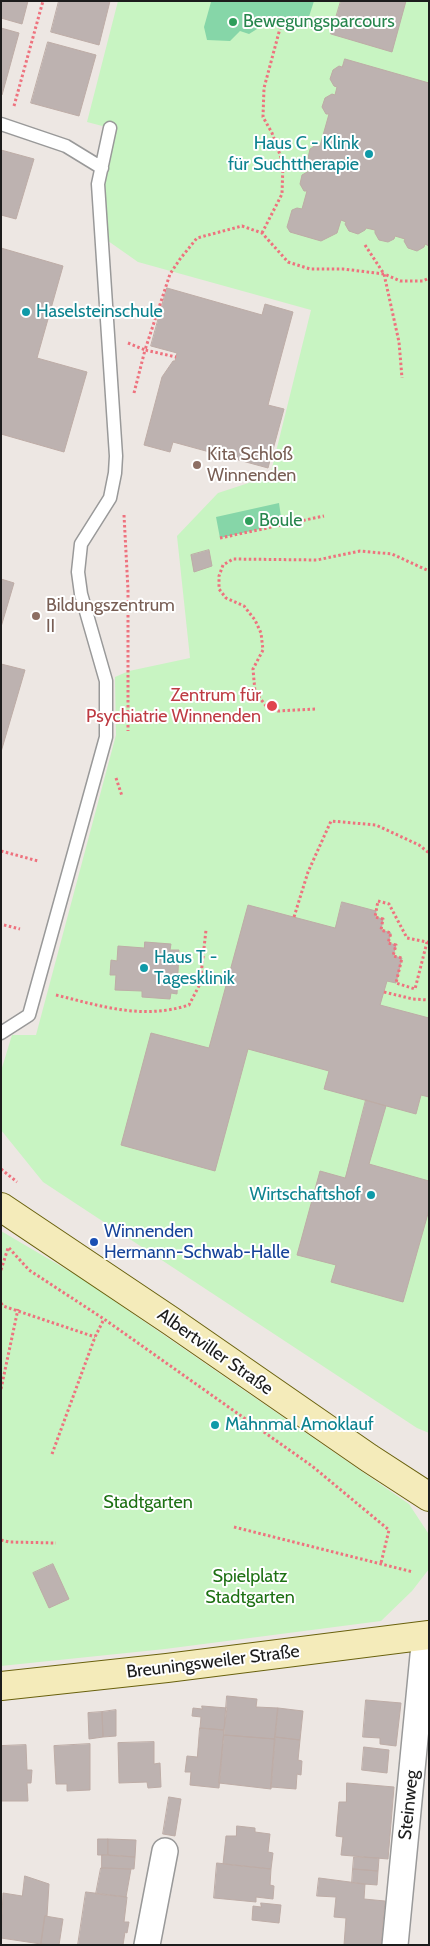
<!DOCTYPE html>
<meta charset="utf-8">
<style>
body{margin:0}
#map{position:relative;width:430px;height:1946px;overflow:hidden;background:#ede7e3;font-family:Cabin,sans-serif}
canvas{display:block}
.frame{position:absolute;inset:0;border:2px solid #1c1c1c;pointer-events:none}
</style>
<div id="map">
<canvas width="430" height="1946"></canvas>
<div class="frame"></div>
</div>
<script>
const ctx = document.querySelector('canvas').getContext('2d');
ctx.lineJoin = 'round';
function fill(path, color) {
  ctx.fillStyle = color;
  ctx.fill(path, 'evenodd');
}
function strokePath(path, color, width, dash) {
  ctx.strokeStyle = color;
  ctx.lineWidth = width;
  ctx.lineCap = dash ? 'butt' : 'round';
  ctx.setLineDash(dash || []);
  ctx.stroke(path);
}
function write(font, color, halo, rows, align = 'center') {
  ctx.font = font + ' Cabin,sans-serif';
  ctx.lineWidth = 4;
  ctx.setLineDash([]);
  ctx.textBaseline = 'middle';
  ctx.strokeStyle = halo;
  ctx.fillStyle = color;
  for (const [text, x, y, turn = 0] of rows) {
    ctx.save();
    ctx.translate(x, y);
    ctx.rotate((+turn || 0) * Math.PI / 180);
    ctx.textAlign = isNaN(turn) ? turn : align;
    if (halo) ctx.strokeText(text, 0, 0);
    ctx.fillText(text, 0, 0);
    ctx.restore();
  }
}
const park = new Path2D(`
 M118,1H429V1433L417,1428L43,1182L1,1130V1071L12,1035H36L116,735L115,677L129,671L190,658L177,536L218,493L270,476L311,310L138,262L101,236L98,184L110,128L87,122Z
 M1,1231L81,1278L409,1504L428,1533L429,1569L412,1591L381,1621L165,1649L1,1666Z`);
const pitch = new Path2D(`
 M219,1H314L305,29L263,16L257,29L249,34L240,31L230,41L207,40L204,27L211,2Z
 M279,503L282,524L220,538L216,517Z`);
const building = new Path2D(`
 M1,1H28L22,24L1,18Z
 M59,1H110L99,45L51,32Z
 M341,1H406L392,52L331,34Z
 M1,28L19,33L2,95L1,94Z
 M48,42L96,55L79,116L31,103Z
 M345,59L429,83V246L425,244L424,247L417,251L408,248L404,241L405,239L395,236L394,239L388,242L379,240L375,233V230L366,228L365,230L358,234L349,231L345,224L346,222L341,220L337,233L321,241L290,232L287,227L292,210L297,208L302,209L307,191H304L300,184L302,175L309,171L312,172L314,166L311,165L308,158L310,149L316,145L320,146L329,114H326L322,107L325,98L332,94L335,95L337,87L334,86L330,79L333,70L339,66L342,67Z
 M1,150L34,159L16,219L1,215Z
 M1,248L63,266L37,358L87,372L64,452L1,434Z
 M167,288L262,315L265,304L293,312L268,405L284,409L268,468L173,442L170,452L144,445L162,377L173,361H175L177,353L151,346Z
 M209,550L212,566L194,572L191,555Z
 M1,579L14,583L1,627Z
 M1,664L25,670L1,752Z
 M342,902L376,911L375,917L383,919L381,930L391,933L388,943L396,945L393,956L402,958L396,983L387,981L380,1005L429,1018V1097L421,1095L416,1114L324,1089L329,1071L248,1049L215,1171L121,1145L151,1033L209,1048L248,905L335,928Z
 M145,942L171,944L170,950H179L177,994L171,993L170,999L142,997V991L115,990L116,975H110L111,960L117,961L118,946L144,948Z
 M366,1100L386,1106L369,1164L429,1181V1210L403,1302L331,1282L336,1265L297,1255L320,1171L345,1178Z
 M53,1564L69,1599L49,1608L33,1573Z
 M227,1696L257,1699L256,1707L278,1708L275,1739L224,1735Z
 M366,1700L401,1703L396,1746L380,1744V1738L363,1737Z
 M202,1706L227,1708L224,1730L200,1728L201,1717L192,1716L193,1708L202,1709Z
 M278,1708L303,1711L300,1740L275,1737Z
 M116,1710V1736L103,1737L102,1712Z
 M102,1712L103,1737L89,1739L88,1713Z
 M200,1728L224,1730L219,1788L190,1785L191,1772H185L187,1756L197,1757Z
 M224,1735L275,1739L271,1789L219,1783Z
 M275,1737L300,1740L298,1760L302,1761L301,1775L297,1774L296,1789L271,1787Z
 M154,1742V1764L160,1763L161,1787L148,1788L147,1782L119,1783L118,1743Z
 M90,1744V1790L67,1791V1784H56L54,1746Z
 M26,1745L27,1770H32L31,1783H27L28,1801H1V1746Z
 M364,1747L389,1750L387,1773L362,1770Z
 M347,1783L394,1787L388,1859L341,1855L343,1837L336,1836L339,1802H346Z
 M169,1797L181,1799L175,1836L163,1834Z
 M237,1826L255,1828V1832L270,1834L268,1852L273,1853L271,1869L223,1864L226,1836H236Z
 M98,1839H108V1855H98Z
 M108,1839L136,1840L135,1857L108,1855Z
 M102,1855L135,1857L134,1869L102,1868Z
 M354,1857L379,1858L378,1871L353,1869Z
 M217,1863L271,1869L270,1885L274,1886L273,1899L256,1897V1902L214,1898Z
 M101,1868L131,1869L126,1897L96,1894Z
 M353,1869L378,1871L377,1885L352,1883Z
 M25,1876L49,1884L47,1916H45L41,1944L1,1938L3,1893L22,1896Z
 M319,1878L365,1884L364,1899L385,1901L381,1945H344L346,1918L334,1917L336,1897L317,1896Z
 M86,1892L127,1897L124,1922H129L127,1933L125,1932L123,1945H78Z
 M261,1903L281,1905L279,1923L252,1920L253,1906L261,1907Z
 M45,1916L63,1919L59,1945L41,1944Z`);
const path = new Path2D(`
 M14,106L43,1
 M262,233L282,194L283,163L272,133L263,117L264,88L282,21
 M365,245L384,274L399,342L402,378
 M128,343L145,350L170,274L180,259L197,238L242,226L262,233L288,262L310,269H343L384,274L400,281H423L429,278
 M134,393L145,350L176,357
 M124,515L128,590V731
 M220,538L324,516
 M315,709L278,711L267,707L255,692L253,669L263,650L261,633L255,620L244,606L226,598L219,589V576L223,565L233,559L317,560L360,551L392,554L429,571
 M116,778L122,796
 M1,851L38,861
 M378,901L389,904L407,938L427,942L415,989L396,983L402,958L393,956L396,945L388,943L391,933L381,930L383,919L375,917Z
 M294,917L308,872L331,821L376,825L419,845L429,853
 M4,925L20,929
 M384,992L413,999L429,1000
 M56,995C101,1006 142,1020 189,1005L200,984L206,930
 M1,1169L17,1182
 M9,1248L29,1270L104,1319L312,1466L389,1530L381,1563
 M1,1270L8,1248
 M1,1303L3,1306L95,1337
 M1,1389L18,1309
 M52,1454L95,1337L104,1319
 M234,1527L413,1572
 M1,1540L9,1542L56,1543`);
const lane = new Path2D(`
 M1,124L66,146L102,168
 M1,1033L29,1015L106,737V681L81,594L78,572L81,544L110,498L115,473L116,456L98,184L110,128`);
const street = new Path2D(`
 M147,1945L165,1851
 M395,1945L425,1635`);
const secondary = new Path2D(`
 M1,1207L171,1321L369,1458L429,1497
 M1,1686L167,1668L429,1635`);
const markers = [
 [233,22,5,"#2e9e5b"],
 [369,154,5,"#0f9aa8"],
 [26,312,5,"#0f9aa8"],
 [197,465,5,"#8d6e63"],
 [249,521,5,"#2e9e5b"],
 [36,616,5,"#8d6e63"],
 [272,706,6,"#e0444e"],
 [144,968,5,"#0f9aa8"],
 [371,1195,5,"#0f9aa8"],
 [94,1242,5,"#1a4fb4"],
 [215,1425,5,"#0f9aa8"]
];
const leisureNames = [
 ["Bewegungsparcours",243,22],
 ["Boule",259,521]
];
const cultureNames = [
 ["Haus C - Klink",359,144,"right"],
 ["für Suchttherapie",359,165,"right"],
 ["Haselsteinschule",36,312],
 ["Haus T -",154,958],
 ["Tagesklinik",154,979],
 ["Wirtschaftshof",361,1195,"right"],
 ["Mahnmal Amoklauf",225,1425]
];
const educationNames = [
 ["Kita Schloß",207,455],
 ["Winnenden",207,476],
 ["Bildungszentrum",46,606],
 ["II",46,627]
];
const healthNames = [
 ["Zentrum für",261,696],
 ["Psychiatrie Winnenden",261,717]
];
const transitNames = [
 ["Winnenden",104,1232],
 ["Hermann-Schwab-Halle",104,1253]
];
const streetNames = [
 ["Albertviller Straße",215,1352,35],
 ["Breuningsweiler Straße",213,1662,-7],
 ["Steinweg",409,1805,-84]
];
const parkNames = [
 ["Stadtgarten",148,1503],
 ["Spielplatz",250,1577],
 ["Stadtgarten",250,1598]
];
fill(park, '#c8f4c2');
fill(pitch, '#86d6a8');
fill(building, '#bdb2b0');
strokePath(building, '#bdaca6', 1);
strokePath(lane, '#999', 15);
strokePath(street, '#999', 28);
strokePath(secondary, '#69610d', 30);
strokePath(path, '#ee727e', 3, [2.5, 2.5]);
strokePath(lane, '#fff', 12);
strokePath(street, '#fff', 25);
strokePath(secondary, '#f4ebba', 28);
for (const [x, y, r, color] of markers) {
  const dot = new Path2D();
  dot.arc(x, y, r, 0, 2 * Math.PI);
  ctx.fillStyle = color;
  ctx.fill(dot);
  strokePath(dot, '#fff', 2);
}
write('18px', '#27864d', '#fff', leisureNames, 'left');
write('18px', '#0d838f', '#fff', cultureNames, 'left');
write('18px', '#785e54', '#fff', educationNames, 'left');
write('18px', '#be3a42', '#fff', healthNames, 'right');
write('18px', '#164399', '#fff', transitNames, 'left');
write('18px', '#1c1c1c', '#fff', streetNames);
write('18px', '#1e7114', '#fff', parkNames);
</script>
